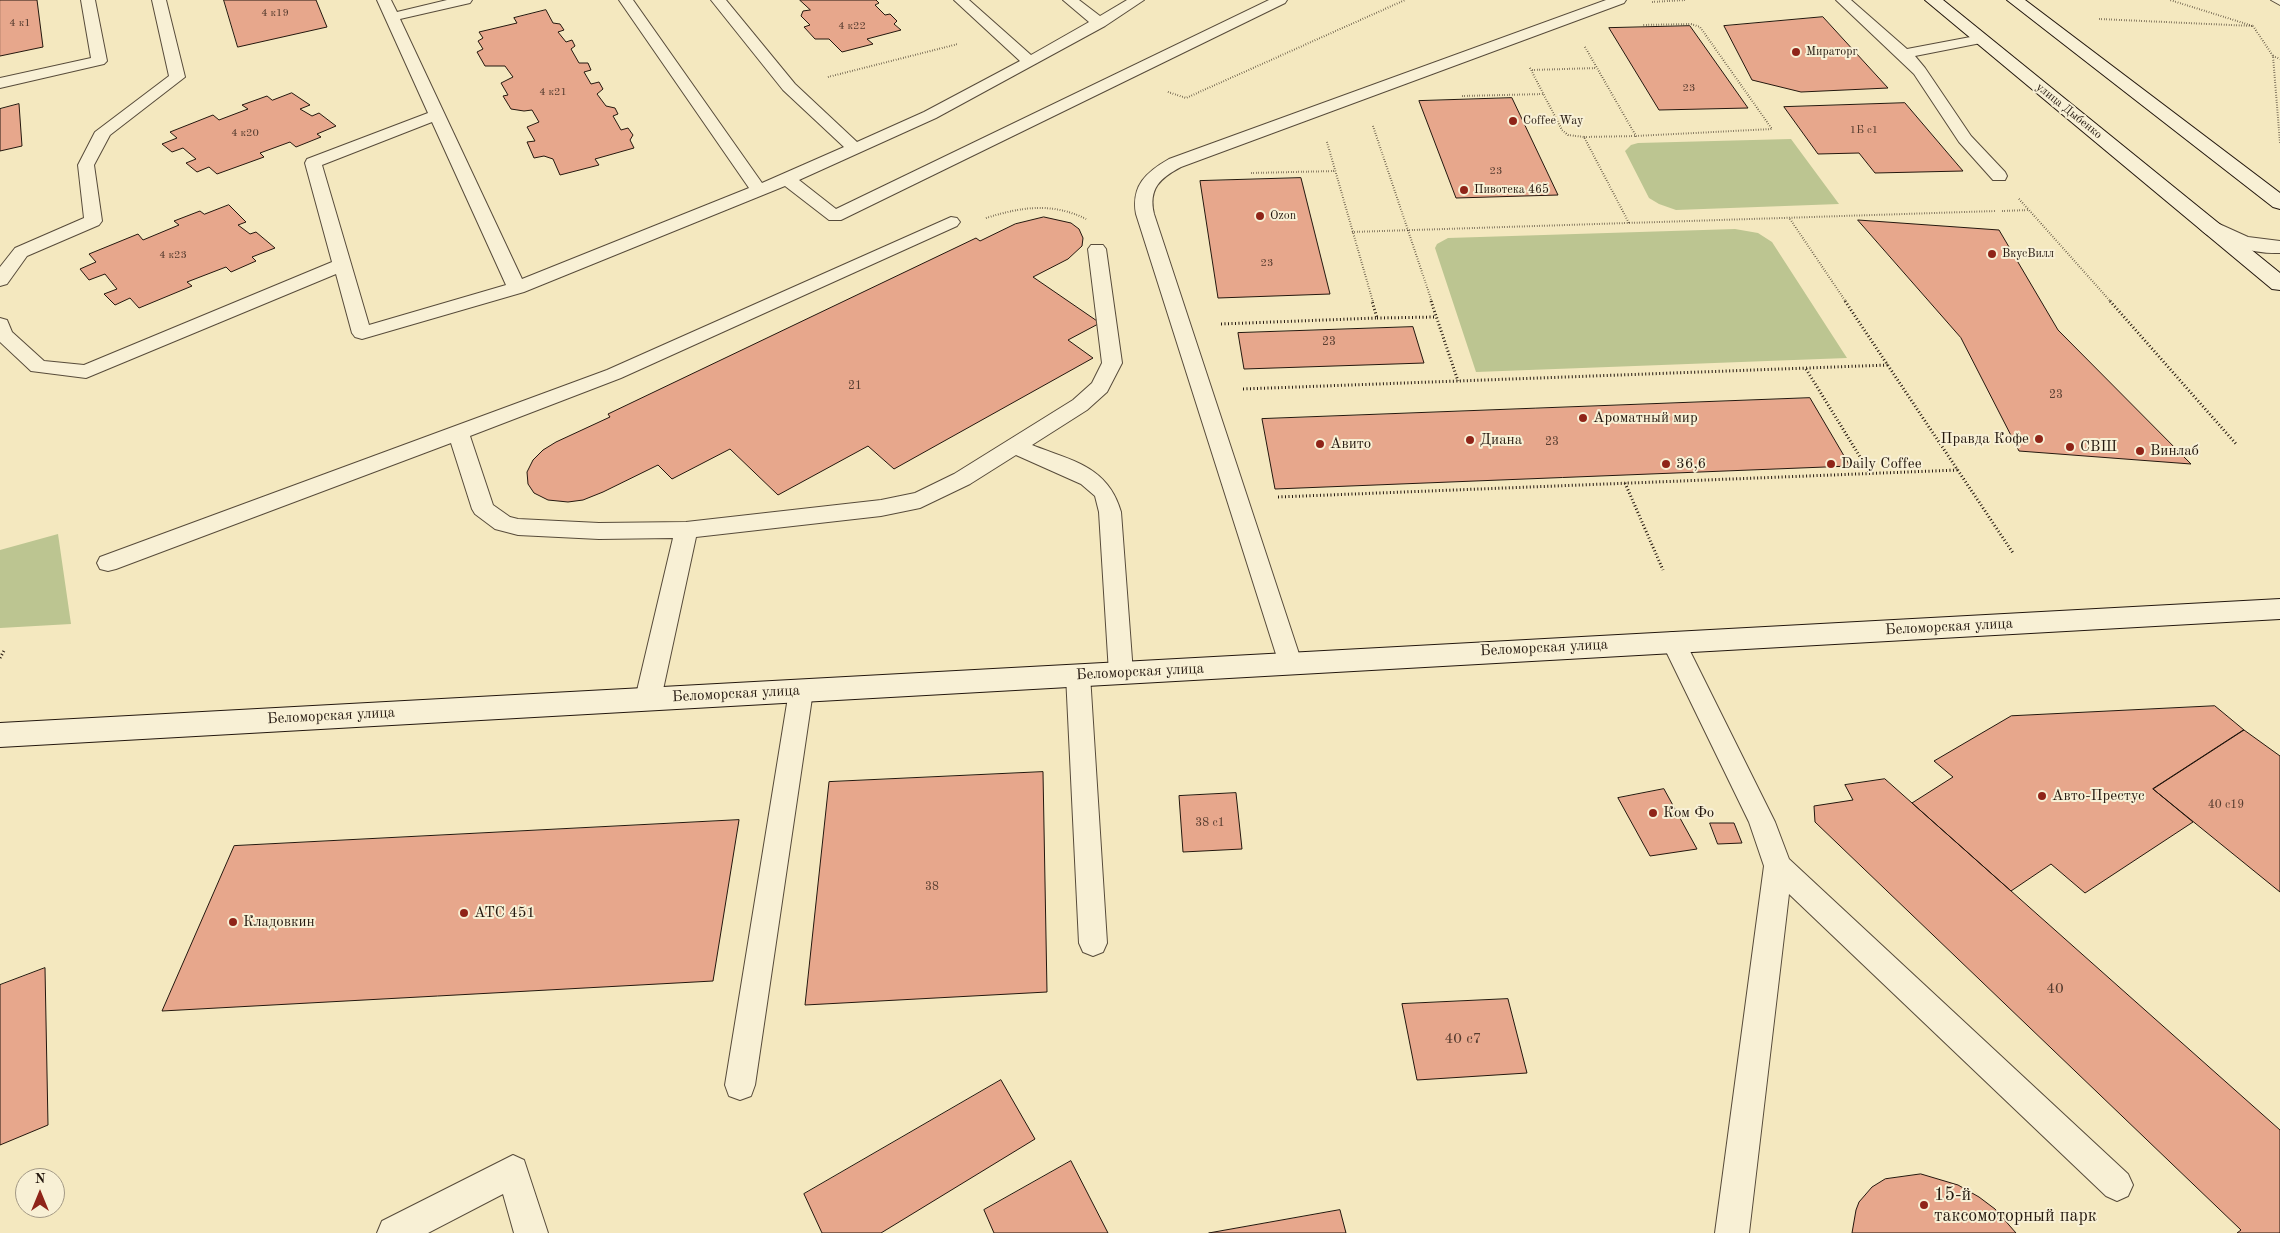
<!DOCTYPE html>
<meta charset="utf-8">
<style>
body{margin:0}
#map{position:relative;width:2280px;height:1233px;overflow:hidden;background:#f4e8bf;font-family:"Old Standard TT",serif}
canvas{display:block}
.north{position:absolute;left:15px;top:1168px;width:50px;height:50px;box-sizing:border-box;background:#f8f0d5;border:1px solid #a39985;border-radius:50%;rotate:0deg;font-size:14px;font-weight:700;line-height:20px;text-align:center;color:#23170e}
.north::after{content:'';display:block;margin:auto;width:18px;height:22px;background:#8f2418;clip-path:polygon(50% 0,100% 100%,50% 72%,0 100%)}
</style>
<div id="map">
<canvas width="2280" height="1233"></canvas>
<div class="north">N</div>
</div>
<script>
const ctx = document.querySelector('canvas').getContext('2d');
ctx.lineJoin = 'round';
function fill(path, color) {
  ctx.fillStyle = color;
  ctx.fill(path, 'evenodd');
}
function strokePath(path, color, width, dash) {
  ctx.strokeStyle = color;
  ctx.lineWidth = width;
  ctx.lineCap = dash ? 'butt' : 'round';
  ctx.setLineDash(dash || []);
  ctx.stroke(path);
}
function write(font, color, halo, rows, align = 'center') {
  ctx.font = font + ' "Old Standard TT",serif';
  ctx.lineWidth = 4;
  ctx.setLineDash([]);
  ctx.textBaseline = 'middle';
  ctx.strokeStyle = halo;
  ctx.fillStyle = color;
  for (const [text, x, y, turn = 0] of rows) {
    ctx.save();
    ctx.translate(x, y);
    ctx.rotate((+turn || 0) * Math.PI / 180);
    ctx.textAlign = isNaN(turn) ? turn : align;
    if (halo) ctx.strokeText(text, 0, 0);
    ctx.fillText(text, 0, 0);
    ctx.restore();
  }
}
const green = new Path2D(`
 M1791,139L1839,204L1676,210L1659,204L1649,198L1625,151L1631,145L1638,143Z
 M1735,229L1758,233L1772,242L1847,358L1476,372L1435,248L1437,244L1448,238Z
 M58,534L71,624L0,628V550Z`);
const building = new Path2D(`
 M0,0H37L43,47L0,56Z
 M224,0H316L327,27L238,47Z
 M800,0H876L879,3L875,5L885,15L890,14L897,21L894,24L901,30L867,39L873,44L842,52L829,39H815L804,27L810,25L801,16L803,11L810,10Z
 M546,10L553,23L560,24L564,30L558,32L566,42L572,40L575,46L571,49L579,63H588L591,70L584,72L591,84L599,82L603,89L597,94L606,106L615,108L618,114L613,116L621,130L628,128L633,135L630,140L634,148L595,159L599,165L560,175L553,159L544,156L534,158L527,142L535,141L527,127L539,122L532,110L524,111L511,109L503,96L508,95L501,83L513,77L505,66H485L477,52L483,49L478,41L483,38L479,32L517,23L514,18Z
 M1823,17L1888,88L1801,92L1752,80L1724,26Z
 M1690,26L1748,108L1659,110L1609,28Z
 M292,93L310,105L300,109L312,116L319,113L336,126L317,134L321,137L296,147L290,142L260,153L264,157L217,174L209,167L197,172L186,163L196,159L183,148L172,152L162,144L177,138L170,132L213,115L219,120L248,109L242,105L267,96L272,100Z
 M1512,98L1558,195L1456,198L1419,101Z
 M1905,103L1963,171L1875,173L1859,153L1818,154L1784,107Z
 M19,104L22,146L0,151V109Z
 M1301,178L1330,294L1218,298L1200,181Z
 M229,205L246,222L238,225L250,234L256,232L275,248L252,257L256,261L231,272L226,267L187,282L192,286L139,308L130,298L115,305L104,294L117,289L105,274L89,280L80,269L96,262L89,254L138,234L143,240L179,225L174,221L200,211L204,214Z
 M1044,217L1071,223L1079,229L1083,238L1082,246L1068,259L1033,277L1100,323L1068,340L1093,358L894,469L868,446L778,495L730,449L672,479L658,465L603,492L583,500L568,502L548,500L534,493L528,484L527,472L533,460L543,450L556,442L610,417L608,414L976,238L980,241L1015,224Z
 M1858,220L1999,230L2058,330L2191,464L2019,451L1961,338Z
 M1413,327L1424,363L1244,369L1238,333Z
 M1810,398L1850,466L1275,489L1262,419Z
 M2215,706L2244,730L2153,789L2193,822L2085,893L2051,864L2011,891L1912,803L1953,777L1934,761L2011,716Z
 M2244,730L2280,756V892L2153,789Z
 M1043,772L1047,992L805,1005L829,782Z
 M1885,779L2280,1130V1233H2237L2241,1230L1815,822L1814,806L1853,800L1845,785Z
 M1664,789L1697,849L1650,856L1618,798Z
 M1236,793L1242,849L1183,852L1179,796Z
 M739,820L713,981L162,1011L234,846Z
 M1710,823H1734L1742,843L1718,844Z
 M45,968L48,1125L0,1145V985Z
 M1508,999L1527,1073L1417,1080L1402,1004Z
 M1001,1080L1035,1139L881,1233H822L804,1194Z
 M1071,1161L1108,1233H994L984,1210Z
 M1921,1174L1958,1185L1979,1197L1995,1209L2016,1233H1852L1856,1210L1859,1202L1872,1187L1885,1179Z
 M1340,1210L1346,1233H1209Z`);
const pathFar1 = new Path2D(`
 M1652,2L1685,0
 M2099,19L2253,26L2170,0
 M2253,26L2273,56L2280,143
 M1585,47L1636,136L1772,129L1700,27L1691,24L1642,25
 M2273,56L2280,59
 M1530,68L1562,130L1568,135L1584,137L1629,223
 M1532,70L1597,68
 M828,77L958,44
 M1168,92L1186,98L1405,0
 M1462,96L1543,94
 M1373,126L1432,302
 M1584,137L1636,136
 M1327,142L1373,302
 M1251,173L1335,171
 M2019,199L2029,210
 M2002,211L2029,210L2111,302
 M986,218C1021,207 1052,202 1086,219
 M1790,219L1846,302
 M1352,232L1996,211`);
const path = new Path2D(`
 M1431,301L1458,381
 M1845,301L2013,553
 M2110,301L2237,445
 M1377,318L1436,317
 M1221,324L1377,318L1372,301
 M1806,369L1870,473
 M1243,389L1888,365
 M1625,483L1663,570
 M1278,497L1958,470
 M0,658L5,649`);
const service = new Path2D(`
 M81,0H95L107,61L104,64L0,88V78L91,58Z
 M152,0H166L185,77L110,135L94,165L102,221L99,225L27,256L7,284L0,286V267L15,248L84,218L78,165L95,132L169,76Z
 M377,0H391L397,12L447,0H472L470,3L400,19L522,279L749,188L619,0H633L762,183L844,147L783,90L711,0H726L795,84L857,142L924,112L1020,61L954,0H969L1031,55L1089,22L1063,0H1079L1100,16L1127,0H1144L1105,26L936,118L799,180L836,209L1269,0H1287L1285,3L841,220H829L785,186L524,292L362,339L355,337L352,333L336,274L86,378L31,371L0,342V318L7,320L12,332L44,361L84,365L332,262L305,163L307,159L428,113ZM432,122L506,285L369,325L322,165Z
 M1606,0H1626L1624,3L1181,167C1160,178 1148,189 1154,214L1302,663L1299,670L1290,673L1281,670L1136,214C1131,186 1146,172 1169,159Z
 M1836,0H1851L1907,49L1981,35L1986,36L1988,39L1986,42L1915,56L1925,68L1971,136L2005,172L2007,176L2005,180H1993L1959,142L1914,74Z
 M2271,0H2280V5Z
 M951,217L957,218L960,222L957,226L621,378L470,436L493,505L510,517L518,519L599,523L686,522L881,500L915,493L954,474L1073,400L1092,383L1102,363L1088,249L1091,245H1103L1106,249L1122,363L1107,392L1087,410L1032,445C1072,461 1108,466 1121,512L1133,673L1130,680L1121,683L1112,680L1109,673L1099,512L1095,496L1081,484L1016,455L970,484L920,508L881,516L696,537L661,699L657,706L648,709L639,706L635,699L673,538L599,539L518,535L495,529L475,514L472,509L451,443L116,569L108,571L100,569L97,563L100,557L607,370Z
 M1673,632L1682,634L1685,641L1775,822L1789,859L2128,1174L2133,1185L2128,1196L2117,1201L2106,1196L1789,894L1749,1233H1715L1764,866L1749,822L1661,641L1664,634Z
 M1078,665L1087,668L1090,675L1107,943L1103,952L1093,956L1083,952L1079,943L1066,675L1069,668Z
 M801,681L810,684L813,691L755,1085L751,1096L740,1100L729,1096L725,1085L789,691L792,684Z
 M513,1155L524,1160L548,1233H514L503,1194L428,1233H377L382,1221Z`);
const minor = new Path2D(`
 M2206,218L2248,237L2280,241V253C2257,254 2210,245 2196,224L2199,220Z`);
const secondary = new Path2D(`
 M1925,0H1943L2280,273V290L2272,289Z
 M2007,0H2025L2280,193V209L2273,207Z
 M2280,599V619L0,747V723Z`);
const markers = [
 [1796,52,5,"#8f2418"],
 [1513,121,5,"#8f2418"],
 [1464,190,5,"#8f2418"],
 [1260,216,5,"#8f2418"],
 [1992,254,5,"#8f2418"],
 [1583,418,5,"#8f2418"],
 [2039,439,5,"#8f2418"],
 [1470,440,5,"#8f2418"],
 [1320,444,5,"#8f2418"],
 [2070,447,5,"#8f2418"],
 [2140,451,5,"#8f2418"],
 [1666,464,5,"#8f2418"],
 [1831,464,5,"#8f2418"],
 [2042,796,5,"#8f2418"],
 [1653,813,5,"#8f2418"],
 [464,913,5,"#8f2418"],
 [233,922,5,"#8f2418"],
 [1924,1205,5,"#8f2418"]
];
const farNumbernames = [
 ["4 к19",275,13],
 ["4 к1",20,23],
 ["4 к22",852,26],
 ["23",1689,88],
 ["4 к21",553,92],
 ["1Б с1",1864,130],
 ["4 к20",245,133],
 ["23",1496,171],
 ["4 к23",173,255],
 ["23",1267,263]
];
const farPoinames = [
 ["Мираторг",1806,52],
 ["Coffee Way",1523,121],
 ["Пивотека 465",1474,190],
 ["Ozon",1270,216],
 ["ВкусВилл",2002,254]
];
const farStreetnames = [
 ["улица Дыбенко",2069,111,39]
];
const numberNames = [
 ["23",1329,342],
 ["21",855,386],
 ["23",2056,395],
 ["23",1552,442],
 ["40 с19",2226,805],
 ["38 с1",1210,823],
 ["38",932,887]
];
const poiNames = [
 ["Ароматный мир",1593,418],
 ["Правда Кофе",2029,439,"right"],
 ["Диана",1480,440],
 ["Авито",1330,444],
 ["СВШ",2080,447],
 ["Винлаб",2150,451],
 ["36,6",1676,464],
 ["Daily Coffee",1841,464],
 ["Авто-Престус",2052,796],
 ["Ком Фо",1663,813],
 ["АТС 451",474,913],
 ["Кладовкин",243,922]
];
const streetNames = [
 ["Беломорская улица",1949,627,-3],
 ["Беломорская улица",1544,648,-3],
 ["Беломорская улица",1140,672,-3],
 ["Беломорская улица",736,694,-3],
 ["Беломорская улица",331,716,-3]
];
const nearNumbernames = [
 ["40",2055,989],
 ["40 с7",1463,1039]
];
const nearPoinames = [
 ["15-й",1934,1195],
 ["таксомоторный парк",1934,1216]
];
fill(green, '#bcc591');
fill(building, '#e7a78c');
strokePath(building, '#23170e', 1);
strokePath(service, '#574b3a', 2);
strokePath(minor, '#574b3a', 2);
strokePath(secondary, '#23170e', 2);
strokePath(pathFar1, '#23170e', 2, [0.5, 2]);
strokePath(path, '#23170e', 3, [1, 2.5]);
fill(service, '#f8f0d5');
fill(minor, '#f8f0d5');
fill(secondary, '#f8f0d5');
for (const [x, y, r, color] of markers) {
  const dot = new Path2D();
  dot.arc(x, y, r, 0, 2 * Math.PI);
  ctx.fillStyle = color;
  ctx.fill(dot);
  strokePath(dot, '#f8f0d5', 2);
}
write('11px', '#543b2e', null, farNumbernames);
write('12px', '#23170e', '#f8f0d5', farPoinames, 'left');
write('12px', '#23170e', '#f8f0d5', farStreetnames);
write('12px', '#543b2e', null, numberNames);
write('15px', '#23170e', '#f8f0d5', poiNames, 'left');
write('15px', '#23170e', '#f8f0d5', streetNames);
write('15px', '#543b2e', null, nearNumbernames);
write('18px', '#23170e', '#f8f0d5', nearPoinames, 'left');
</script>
